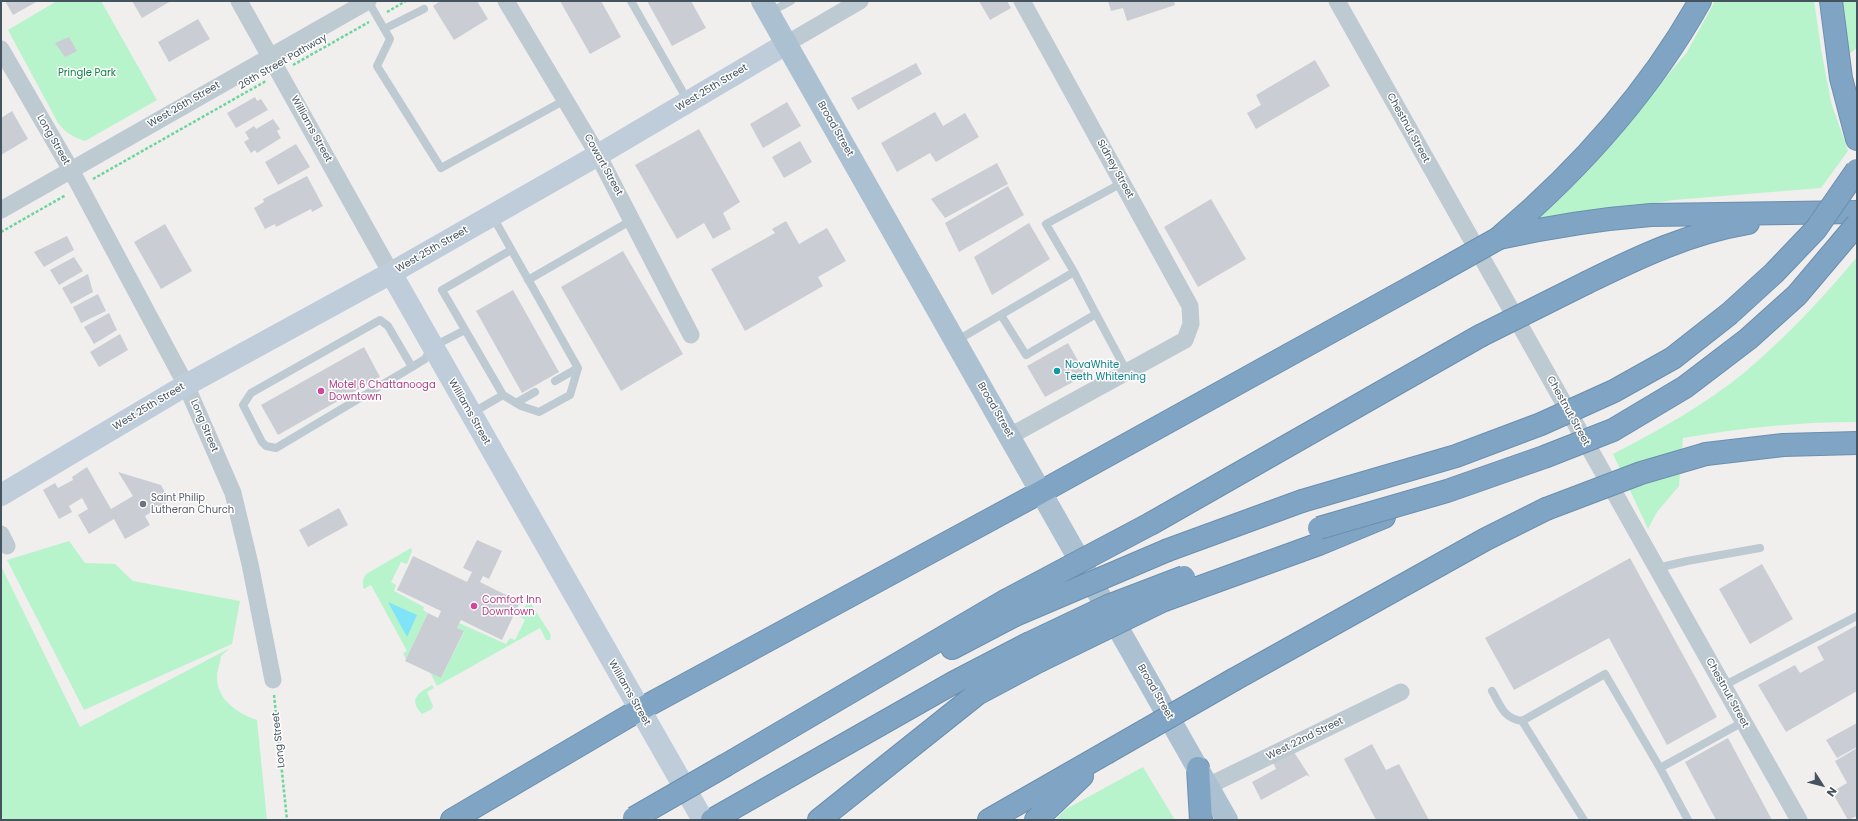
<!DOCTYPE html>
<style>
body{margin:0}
#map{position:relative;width:1858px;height:821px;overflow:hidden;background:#f1eeee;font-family:Poppins,sans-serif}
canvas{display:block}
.frame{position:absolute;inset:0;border:2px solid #44535e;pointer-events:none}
.north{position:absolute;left:1802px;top:765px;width:40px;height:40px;-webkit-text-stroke:3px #fff;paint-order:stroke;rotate:126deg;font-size:11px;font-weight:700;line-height:16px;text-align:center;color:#44535e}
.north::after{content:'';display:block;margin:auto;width:14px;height:18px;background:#44535e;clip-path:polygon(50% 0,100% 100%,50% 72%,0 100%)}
</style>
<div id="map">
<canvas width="1858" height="821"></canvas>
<div class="frame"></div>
<div class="north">N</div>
</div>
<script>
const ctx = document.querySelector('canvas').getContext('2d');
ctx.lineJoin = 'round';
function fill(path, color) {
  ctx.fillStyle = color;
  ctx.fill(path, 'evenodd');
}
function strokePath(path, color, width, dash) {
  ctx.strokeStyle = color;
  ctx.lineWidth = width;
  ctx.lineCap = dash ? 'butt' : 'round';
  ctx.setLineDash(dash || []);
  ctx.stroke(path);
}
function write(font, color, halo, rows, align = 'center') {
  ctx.font = font + ' Poppins,sans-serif';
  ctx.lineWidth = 3;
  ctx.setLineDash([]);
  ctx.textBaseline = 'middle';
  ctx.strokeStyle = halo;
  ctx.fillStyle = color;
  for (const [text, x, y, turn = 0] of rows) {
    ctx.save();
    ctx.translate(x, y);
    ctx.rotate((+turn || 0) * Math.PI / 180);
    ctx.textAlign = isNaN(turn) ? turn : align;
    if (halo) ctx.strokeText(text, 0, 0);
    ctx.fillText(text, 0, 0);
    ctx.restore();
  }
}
const green = new Path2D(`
 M57,1H101L157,100L85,141C73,137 66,133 58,123L8,30Z
 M1715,1H1814L1821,49L1831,102L1848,151L1821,188L1674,200L1624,208H1603L1551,218L1529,225L1637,112L1687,52Z
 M1837,1H1857V48L1844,58Z
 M1857,257V422C1798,422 1741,428 1683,438L1679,486L1657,512L1648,529L1613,454C1659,430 1705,405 1745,372C1786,337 1823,298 1857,257Z
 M69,541L85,563L115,564L133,581L240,601L232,644L84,710L7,560Z
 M411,548L412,551L407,564L401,562L391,582L396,585L394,591L424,607L423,610L428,613L406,659L403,653L407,651L371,585L364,589L363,588V580L366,574Z
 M1,566L80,727L230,648L221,656C220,663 217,670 217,678C217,700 239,714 257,720L267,820H1Z
 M530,602L551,635L550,640H546L540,628L437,686L430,672L441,678L464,632L457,628L459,623L506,644L510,638L515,640L525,620L520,617L527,603Z
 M432,685L434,688L427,692L433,706L432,709L422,714C408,699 418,693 432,685Z
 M1143,767L1175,820H1055L1066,809Z`);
const water = new Path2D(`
 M388,602L417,615L407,637Z`);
const building = new Path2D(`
 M5,1H38L13,15Z
 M132,1H171L142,18Z
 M440,1H477L488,19L454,40L433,6Z
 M560,1H601L621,37L590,54Z
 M647,1H691L706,28L672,46Z
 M979,1H1007L1011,8L990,20Z
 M1108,1H1174L1175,5L1127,21L1123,8L1111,11Z
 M198,19L210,39L169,62L158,42Z
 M69,37L77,51L65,57L55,43Z
 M1315,60L1330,86L1256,129L1247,113L1261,105L1256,95Z
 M916,63L922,74L858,110L851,98Z
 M255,97L257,101L261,99L268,110L236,128L227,113Z
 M787,102L801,126L763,148L750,124Z
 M12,111L28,139L1,155V118Z
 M935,112L943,126L965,113L979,137L936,162L930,153L897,172L881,143Z
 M273,119L280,129L277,131L281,138L257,153L255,150L251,153L244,142L249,139L245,132L254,126L256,129Z
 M699,129L740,202L723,213L731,229L713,239L704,223L677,239L635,165Z
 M800,141L812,162L784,178L772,157Z
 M296,144L310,167L278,185L265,162Z
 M997,163L1008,184L945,218L931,199Z
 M307,176L323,206L312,212L311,209L276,227L275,224L265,229L254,208L264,202L263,199Z
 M1008,186L1024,215L959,252L945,223Z
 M1211,199L1246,259L1198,287L1164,227Z
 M786,221L799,244L827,228L846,261L818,277L823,286L745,331L711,269L775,233L772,229Z
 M1029,223L1050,259L992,295L974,257Z
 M165,224L192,271L161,289L134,242Z
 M67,236L74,250L44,267L34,252Z
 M623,251L683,354L621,391L561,287Z
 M74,257L83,271L59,285L50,270Z
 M88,274L93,292L71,304L62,288Z
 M513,290L559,372L522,393L476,311Z
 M98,294L106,311L81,323L73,307Z
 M109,313L117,330L94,344L84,327Z
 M120,334L128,350L99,367L90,352Z
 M1068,343L1086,375L1045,397L1027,366Z
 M364,347L380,377L278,435L261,405Z
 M87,467L111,509L133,496L118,472L161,485L170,501L145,516L150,525L125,539L114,519L89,534L78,515L88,509L82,498L69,506L72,512L59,519L43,490L55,483L58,488L73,480L72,477Z
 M339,508L348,525L308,547L299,530Z
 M477,540L502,551L489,579L483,576L480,582L520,602L502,640L461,620L457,628L464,631L441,678L405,661L428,613L438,618L441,611L397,590L413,556L467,582L472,572L463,568Z
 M1630,558L1717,717L1667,745L1609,638L1514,690L1485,638Z
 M1762,564L1793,619L1750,644L1719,589Z
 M1857,625V691L1786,732L1758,685L1795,665L1800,673L1824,660L1817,647Z
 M1857,723V747L1837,758L1826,740Z
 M1728,738L1772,820H1716L1685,762Z
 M1372,744L1386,770L1399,764L1429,820H1376L1344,759Z
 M1857,748V816L1848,820L1832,792L1847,783L1835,761Z
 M1292,749L1310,777L1307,775L1261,800L1252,782L1276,769L1272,760Z`);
const path = new Path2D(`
 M387,12L406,1
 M293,65L369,22
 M93,179L266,81
 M1,232L66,195
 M274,695L287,820`);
const lane = new Path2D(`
 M368,1L390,39L377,66L441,168L565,100
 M631,1L688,101
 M770,12L791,1
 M384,29L424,9
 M528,280L632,220
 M1096,314L1127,372
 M1001,315L1026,355L1096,314L1074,272
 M956,341L1074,272L1046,224L1122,183
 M412,367L388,326L380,320L251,393L243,405L262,442L266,446L276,448L412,367L425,359L432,347L465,330
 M555,381L578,368
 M503,395L442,290L511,250
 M516,403L535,392
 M472,413L503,395L521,406L539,412L570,395L578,368L493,217
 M1657,568L1687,561L1760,548
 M1723,686L1857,616
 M1492,691C1501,706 1503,718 1522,721
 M1584,820L1522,721L1605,674L1660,768
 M1688,820L1660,768L1743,722`);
const street = new Path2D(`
 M239,1L391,273
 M506,1L598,155L691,335
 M1337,1L1799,820
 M786,44L860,1
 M1,49L71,170L186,385L233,493L250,564L273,680
 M1,210L368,1
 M1010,436L1185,340L1191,324L1190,306L1022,1
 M1,534L7,546
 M1208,786L1401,692`);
const secondary = new Path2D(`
 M391,273L703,820
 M1,495L186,385L391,273L598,155L786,44`);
const primary = new Path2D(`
 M762,1L1227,820`);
const highway = new Path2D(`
 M1831,1L1841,78L1857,139
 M1501,236C1580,169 1649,92 1700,1
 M1499,238C1549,227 1599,219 1651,215L1857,212
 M1588,282C1641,256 1690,233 1748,223
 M1706,454L1783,445L1857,443
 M1152,523L1480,336
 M1168,550L1302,501
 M1192,590L1319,544L1384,517
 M952,648L1013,616
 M1235,679L1486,539L1546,509
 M726,765L1005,601
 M1198,768L1201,820
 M452,820L639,710L1041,492L1428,278
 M712,820L953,683L1028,644
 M819,820L977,694L1039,661
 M989,820L1106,753
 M1036,820L1082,776`);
const highwayBridge = new Path2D(`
 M1428,278L1499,238
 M1480,336L1588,282
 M1302,501L1456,456L1541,424L1614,391L1673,358L1729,314L1774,273L1816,229L1857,170
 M1546,509L1641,473L1706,454
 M1319,528L1447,491L1544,457L1613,430L1685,387L1748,339L1797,295L1857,224
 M1005,601L1152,523
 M1013,616L1168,550
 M1028,644L1108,606L1184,577
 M1039,661L1162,601L1192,590
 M1106,753L1235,679
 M634,818L726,765`);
const markers = [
 [1057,371,4,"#0f9aa8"],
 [321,391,4,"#d1479c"],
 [143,504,4,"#6b7280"],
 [474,606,4,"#d1479c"]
];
const streetNames = [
 ["26th Street Pathway",283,62,-30],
 ["West 25th Street",712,88,-31],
 ["West 26th Street",184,105,-30],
 ["Chestnut Street",1408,128,61],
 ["Williams Street",311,129,61],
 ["Broad Street",835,129,60],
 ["Long Street",53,140,60],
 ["Cowart Street",603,165,61],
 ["Sidney Street",1115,169,61],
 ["West 25th Street",432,250,-30],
 ["West 25th Street",149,407,-31],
 ["Broad Street",995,410,60],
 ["Chestnut Street",1568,411,61],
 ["Williams Street",469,412,60],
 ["Long Street",204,426,67],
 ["Broad Street",1155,692,60],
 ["Williams Street",629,693,60],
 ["Chestnut Street",1727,693,61],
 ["West 22nd Street",1305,739,-26],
 ["Long Street",279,740,-96]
];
const parkNames = [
 ["Pringle Park",87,73]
];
const cultureNames = [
 ["NovaWhite",1065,365],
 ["Teeth Whitening",1065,377]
];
const hotelNames = [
 ["Motel 6 Chattanooga",329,385],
 ["Downtown",329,397],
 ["Comfort Inn",482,600],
 ["Downtown",482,612]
];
const worshipNames = [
 ["Saint Philip",151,498],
 ["Lutheran Church",151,510]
];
fill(green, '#b7f4cc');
fill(water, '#7fe4f7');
fill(building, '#caced4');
strokePath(highway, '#6b8faf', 24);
strokePath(path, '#6bd69c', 2.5, [3, 2]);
strokePath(lane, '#bdcad2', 8);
strokePath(street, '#bdcad2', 17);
strokePath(secondary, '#bfcdda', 22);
strokePath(primary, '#abc0d1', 22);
strokePath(highway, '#80a4c4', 22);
strokePath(highwayBridge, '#6b8faf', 24, []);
strokePath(highwayBridge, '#80a4c4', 22);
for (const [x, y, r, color] of markers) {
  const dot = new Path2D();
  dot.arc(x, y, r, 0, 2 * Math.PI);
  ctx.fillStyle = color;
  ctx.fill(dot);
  strokePath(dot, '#fff', 1.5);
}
write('10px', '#44535e', '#fff', streetNames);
write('10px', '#0c8341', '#fff', parkNames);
write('10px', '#0d838f', '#fff', cultureNames, 'left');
write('10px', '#b23c85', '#fff', hotelNames, 'left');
write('10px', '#5b616d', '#fff', worshipNames, 'left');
</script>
